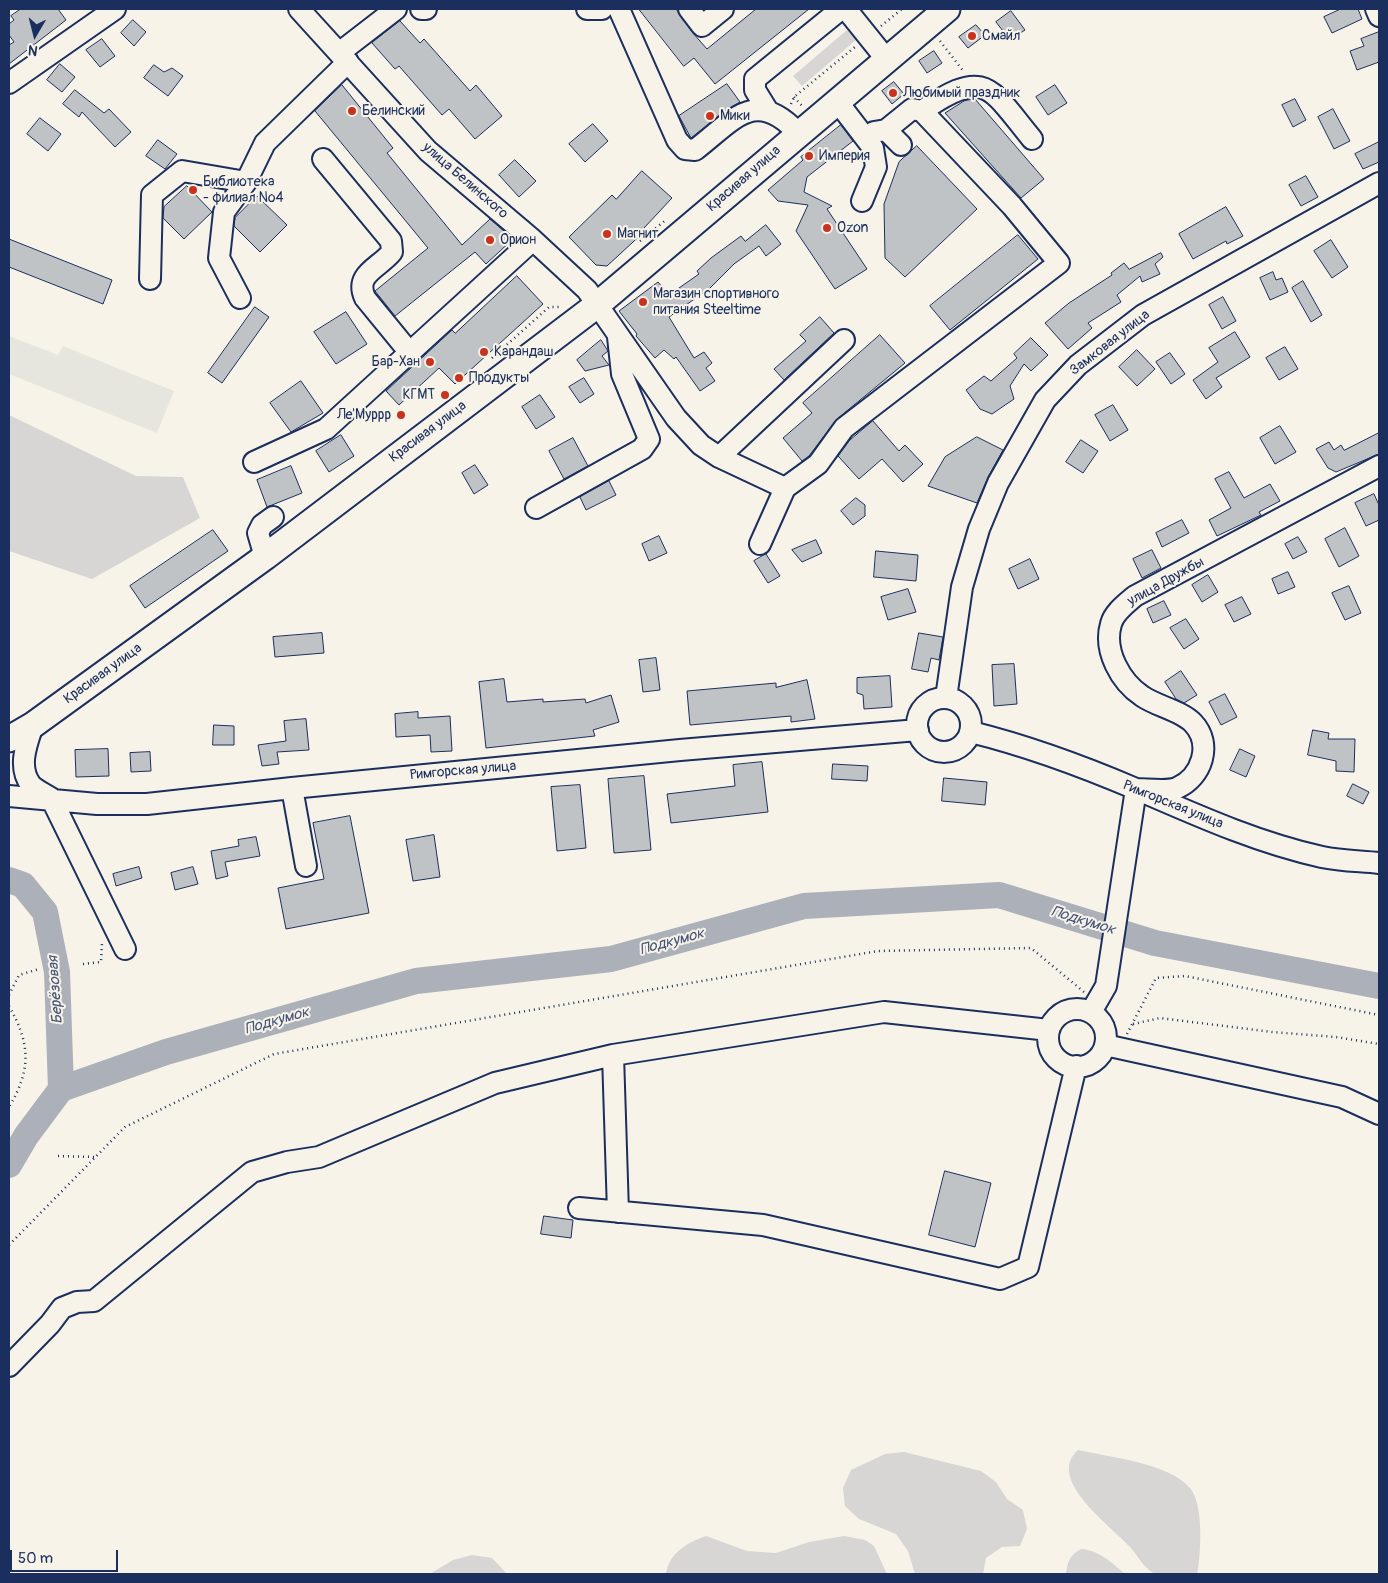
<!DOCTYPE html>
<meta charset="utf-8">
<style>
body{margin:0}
#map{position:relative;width:1388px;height:1583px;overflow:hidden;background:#f7f3e8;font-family:Pangolin,sans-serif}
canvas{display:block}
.frame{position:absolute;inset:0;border:10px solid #1b2f5e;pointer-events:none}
.north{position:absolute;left:10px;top:10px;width:50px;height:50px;-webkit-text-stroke:4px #f7f3e8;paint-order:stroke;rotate:188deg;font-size:14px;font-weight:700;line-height:20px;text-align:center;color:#1b2f5e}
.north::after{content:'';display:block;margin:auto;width:18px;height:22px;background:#1b2f5e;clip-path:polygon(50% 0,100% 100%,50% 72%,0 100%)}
.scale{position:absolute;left:10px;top:1550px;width:108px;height:22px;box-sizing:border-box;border:2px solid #1b2f5e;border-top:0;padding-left:6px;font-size:15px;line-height:18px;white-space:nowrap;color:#1b2f5e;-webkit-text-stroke:4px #f7f3e8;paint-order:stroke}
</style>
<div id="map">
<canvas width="1388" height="1583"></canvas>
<div class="frame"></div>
<div class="north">N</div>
<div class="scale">50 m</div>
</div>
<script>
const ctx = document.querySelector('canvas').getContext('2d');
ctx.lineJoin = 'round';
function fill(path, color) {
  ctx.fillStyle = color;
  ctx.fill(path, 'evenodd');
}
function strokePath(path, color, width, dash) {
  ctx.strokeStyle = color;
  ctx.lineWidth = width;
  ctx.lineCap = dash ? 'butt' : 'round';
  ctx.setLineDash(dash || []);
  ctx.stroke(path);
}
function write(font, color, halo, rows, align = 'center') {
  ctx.font = font + ' Pangolin,sans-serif';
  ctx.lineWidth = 4;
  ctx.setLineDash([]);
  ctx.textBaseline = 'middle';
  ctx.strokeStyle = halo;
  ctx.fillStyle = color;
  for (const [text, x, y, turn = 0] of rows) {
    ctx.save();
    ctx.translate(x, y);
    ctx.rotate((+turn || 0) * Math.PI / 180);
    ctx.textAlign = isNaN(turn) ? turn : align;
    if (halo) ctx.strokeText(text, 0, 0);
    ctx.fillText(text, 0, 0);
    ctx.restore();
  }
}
const built = new Path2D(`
 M9,336L58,355L63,346L174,391L157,433L9,374Z`);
const green = new Path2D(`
 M847,30L856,40L802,86L793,76Z
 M9,415L136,476L183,477L200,518L92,579L9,551Z
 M1078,1450C1109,1457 1169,1463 1190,1488C1204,1504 1201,1554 1197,1574C1188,1574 1162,1577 1155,1574C1143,1568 1138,1555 1129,1546C1111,1526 1045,1479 1078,1450Z
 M904,1452L981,1471L996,1482L1007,1499L1023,1510L1027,1529L1020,1546L1002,1547L986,1558L983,1574H915L908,1551L896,1534L859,1519L845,1506L843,1488L851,1470L885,1454Z
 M706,1536L747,1551L776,1553L809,1542L844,1536L865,1540L874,1546L887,1574H666C669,1553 688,1542 706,1536Z
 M1081,1549C1099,1550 1112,1563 1125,1574H1066C1067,1562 1070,1555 1081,1549Z
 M472,1555L492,1558L507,1574H430L453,1560Z`);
const river = new Path2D(`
 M9,880L23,885L45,912L57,972L61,1089
 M9,1165L26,1136L61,1089L166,1052L416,981L611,959L804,906L999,895L1155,943L1379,986`);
const building = new Path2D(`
 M21,9H58L66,20L9,64V45L14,42L9,35V24L14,20L11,16Z
 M639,9H676L693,33L707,49L756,9H809L715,84L694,58L684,66Z
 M1341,9H1358L1362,19L1332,33L1324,17Z
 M1011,11L1025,30L1010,40L996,22Z
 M133,20L146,32L134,46L121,33Z
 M400,21L420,43L424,39L470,91L476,85L502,116L475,139L449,109L442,115L399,66L395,69L372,43Z
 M976,25L985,35L968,48L959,37Z
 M1379,32V62L1357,70L1350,51L1364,46L1361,39Z
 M102,39L115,56L100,67L86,50Z
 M934,51L942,63L927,73L919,61Z
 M60,64L75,77L62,92L47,80Z
 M154,65L164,72L172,68L183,76L168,96L144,78Z
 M894,82L904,94L892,104L882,91Z
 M727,84L740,102L726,110L691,138L679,116Z
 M342,85L393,148L387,153L462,245L490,219L513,239L486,264L475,252L395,316L375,291L428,248L315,111Z
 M1055,85L1067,103L1048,115L1036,97Z
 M75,90L104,113L109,109L131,132L115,147L82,112L79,117L63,104Z
 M975,99L1044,179L1021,198L945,113L964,101Z
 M1295,99L1306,120L1293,127L1282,105Z
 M1333,109L1350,141L1334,149L1318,117Z
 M40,118L61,134L48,151L27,134Z
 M593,124L608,141L585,162L569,144Z
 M841,125L853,141L807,177L804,192L832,206L827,209L867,269L835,289L796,231L808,205L778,201L768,190L803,160L801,157Z
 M158,140L177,154L165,169L146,156Z
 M1379,142V162L1363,169L1355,154Z
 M917,146L977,209L905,277L885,258L884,204L899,162Z
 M515,160L536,181L519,197L499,175Z
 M642,171L672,198L644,228L646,230L607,266L596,265L569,237L612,195L616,199Z
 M1306,176L1318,197L1301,206L1289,185Z
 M187,186L212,212L184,239L163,218L164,207Z
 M257,196L287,225L260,252L234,226L235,218Z
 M1226,207L1243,236L1227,244L1226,241L1193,259L1179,234Z
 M766,225L781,244L766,256L759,246L734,264L710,288L669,317L694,358L704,352L712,363L706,368L715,381L700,391L676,357L674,359L664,350L655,358L636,336L637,334L619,311L658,282L669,295L699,274L697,271L711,258L741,236L745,241Z
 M1018,235L1038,259L950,330L930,306Z
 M9,239L112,280L103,304L9,267Z
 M1331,240L1348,267L1332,278L1314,251Z
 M1161,253L1163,257L1155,264L1160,274L1142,282L1140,276L1117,295L1121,302L1088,323L1092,328L1068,349L1045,323L1069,303L1112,275L1111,273L1124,263L1129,269Z
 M1273,272L1276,280L1282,278L1288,292L1270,300L1260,278Z
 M517,276L543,304L455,384L439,368L399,405L386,391L452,330L455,333Z
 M1303,281L1322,315L1311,322L1292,288Z
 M1223,297L1236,321L1222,329L1209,305Z
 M255,307L269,317L222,383L208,373Z
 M346,312L367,344L336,364L314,332Z
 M820,317L834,333L784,380L774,369L806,341L800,335Z
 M1235,332L1250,357L1216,378L1222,387L1206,399L1193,380L1218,362L1209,348Z
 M880,335L905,363L837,419L809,456L802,461L783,438L812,413L803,403Z
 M1031,338L1048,355L1031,371L1024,364L1010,386L1014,399L992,414L980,409L966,390L984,376L991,381L1017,358L1014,354Z
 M601,340L608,351L602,356L609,365L585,371L577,360Z
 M1285,347L1298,369L1279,380L1266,358Z
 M1137,350L1155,369L1137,386L1119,367Z
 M1170,353L1185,374L1171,384L1156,362Z
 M584,378L594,394L580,403L569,387Z
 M301,381L323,413L291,432L270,403Z
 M540,395L555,417L536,429L522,407Z
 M1113,405L1128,430L1110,441L1095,415Z
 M873,421L899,451L905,445L923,464L903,482L882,459L859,479L838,456L849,441Z
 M1280,426L1296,452L1275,464L1260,438Z
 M1379,433V454L1336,472L1328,468L1316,449L1329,442L1334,450L1341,445L1344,450Z
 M341,435L354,456L329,472L316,451Z
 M977,437L1003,450L988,477L977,503L928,486L945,457Z
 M573,438L588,466L564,479L549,451Z
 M1081,440L1098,451L1083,473L1066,462Z
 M475,465L488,485L474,494L462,473Z
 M291,466L302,493L267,507L257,480Z
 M1229,472L1244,498L1270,484L1280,501L1259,512L1261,515L1217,536L1209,520L1231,508L1215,479Z
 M609,481L616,495L586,510L580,497Z
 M1374,494L1379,505V520L1366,526L1355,503Z
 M856,498L865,505V516L853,525L841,511Z
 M1182,520L1189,533L1162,547L1156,533Z
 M1345,528L1359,556L1339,567L1325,539Z
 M213,530L228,551L145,608L130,586Z
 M659,536L667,553L649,561L642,544Z
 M1298,537L1307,552L1293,559L1285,544Z
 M816,540L822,553L802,562L792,550Z
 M1152,550L1161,568L1142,578L1133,559Z
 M876,551L918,555L916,581L874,577Z
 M766,554L780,576L768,583L754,561Z
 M1030,559L1039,579L1018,589L1009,569Z
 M1288,572L1295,587L1278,594L1272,579Z
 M1208,575L1218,592L1202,602L1192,585Z
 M1349,586L1361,613L1345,620L1332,593Z
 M908,589L916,612L888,620L881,597Z
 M1242,597L1251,614L1234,622L1225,605Z
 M1164,601L1171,615L1153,623L1147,609Z
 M1186,619L1199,639L1184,649L1170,628Z
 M322,633L324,653L275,657L273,637Z
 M919,633L943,637L939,660L931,658L928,672L912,669Z
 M656,658L660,690L643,692L639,660Z
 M1014,664L1017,704L994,706L992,665Z
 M1181,671L1197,695L1184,703L1176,699L1165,682Z
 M890,676L892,707L864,709L863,695L857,693V678Z
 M504,679L507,702L543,699V702L585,699L586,703L611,695L619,722L593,730L595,736L486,748L479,682Z
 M807,680L815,719L791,722V716L690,725L687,691L776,683V687Z
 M1225,694L1237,717L1221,725L1209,702Z
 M418,712V718L450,716L452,751L431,752L430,735L396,737L395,714Z
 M306,719L309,750L277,752L279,764L262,766L258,745L286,741L284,721Z
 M214,725L234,726V745H213Z
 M1313,730L1329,733L1328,739H1355L1354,772L1336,771V761L1308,755Z
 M108,749L109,776L76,777L75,750Z
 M1240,749L1255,756L1246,777L1230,770Z
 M150,752L151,771L131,772L130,753Z
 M762,762L768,812L671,823L667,794L735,786L733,765Z
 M833,764L868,766L867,781L832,779Z
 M644,776L651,850L614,853L608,779Z
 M944,778L987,782L985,805L942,801Z
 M1353,784L1369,792L1363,804L1347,796Z
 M580,785L586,848L557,851L551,787Z
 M350,816L369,913L286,929L278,888L324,879L313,823Z
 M434,835L440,877L413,881L406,840Z
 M256,837L260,856L225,862L228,876L216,879L211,851L239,846L238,840Z
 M139,867L142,878L116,886L113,874Z
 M193,867L198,884L175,890L171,873Z
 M945,1171L991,1183L975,1247L929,1235Z
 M544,1216L573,1220L571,1238L541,1234Z`);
const path = new Path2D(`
 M881,26L902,9
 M940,41L964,72
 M794,97L803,107
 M791,104L794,97L855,47
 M640,241L667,219
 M492,358L549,307H562
 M83,964L101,962L102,943
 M9,995L19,975L39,969
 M9,1006C30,1043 32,1069 9,1107
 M1133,1024L1160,1018L1272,1032L1336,1037L1379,1044
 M1127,1034L1156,978L1185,976L1379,1015
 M58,1156L96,1157
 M9,1245L125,1127L274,1054L878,951L1031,948L1084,992`);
const minor = new Path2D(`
 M299,9L428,151L533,240L587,290L676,418L701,445L719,457L785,488
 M421,9H426
 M587,9H602
 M619,9L677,140L685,149L695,150C734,120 755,87 798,133
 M689,9L702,26L723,9
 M846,9L887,60
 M1376,9L1379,16
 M339,53L396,9
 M9,83L115,9
 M837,101L873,148L876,167L862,201
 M768,111L755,90V79L841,9
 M922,111C986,66 990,88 1032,139
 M874,132L886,130L901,145
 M323,159L391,241L392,252C379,268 354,274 365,298L410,353
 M150,279L152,195L182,171L246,182
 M240,298L219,258L224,212L246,182L265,143L348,62
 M719,457L844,340
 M254,462L326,429L533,240
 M536,508L642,449L649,439L622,374L618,337
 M760,544L785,488L818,464L844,428L1059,263L1012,206L922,111L912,109L886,130
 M265,557L258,533L262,525L273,517
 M946,698L962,587L979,529L998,483L1045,400L1078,365L1143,315L1379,183
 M917 725a27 27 0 1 1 54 0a27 27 0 1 1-54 0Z
 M33,725C27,743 17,767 31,785C36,790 45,794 51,798L125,949
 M971,732C1028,746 1082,766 1136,789C1196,815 1258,843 1322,857C1341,861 1361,861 1379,863
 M292,788L306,866
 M1136,789C1147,789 1167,792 1177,788C1202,777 1213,744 1193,723C1182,711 1156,706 1142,696C1121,682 1103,651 1111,624C1114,612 1127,603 1135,596L1379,466
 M9,796L97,804H147L292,788L680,750L918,730
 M1048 1038a29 29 0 1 1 58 0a29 29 0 1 1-58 0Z
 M1091,1012L1106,986L1136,789
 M1105,1045L1342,1097L1379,1114
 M613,1055L618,1212
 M579,1208L763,1225L1000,1279L1028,1267L1076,1066
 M9,1366L50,1324L62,1308L77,1302L94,1301L252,1172L287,1162L319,1157L495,1083L613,1055L884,1012L1049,1030`);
const major = new Path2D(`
 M9,739L33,725L265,557L597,305L947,9`);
const markers = [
 [972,36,5,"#c8321e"],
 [893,93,5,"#c8321e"],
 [352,111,5,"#c8321e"],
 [710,116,5,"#c8321e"],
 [809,156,5,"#c8321e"],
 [193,190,5,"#c8321e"],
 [827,228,5,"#c8321e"],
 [607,234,5,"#c8321e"],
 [490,240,5,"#c8321e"],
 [643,302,5,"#c8321e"],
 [484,352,5,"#c8321e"],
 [430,362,5,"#c8321e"],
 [459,378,5,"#c8321e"],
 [445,395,5,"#c8321e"],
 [401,415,5,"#c8321e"]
];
const poiNames = [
 ["Смайл",982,36],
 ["Любимый праздник",903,93],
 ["Белинский",362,111],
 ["Мики",720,116],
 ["Империя",819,156],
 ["Библиотека",203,182],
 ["- филиал №4",203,198],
 ["Ozon",837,228],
 ["Магнит",617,234],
 ["Орион",500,240],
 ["Магазин спортивного",653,294],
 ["питания Steeltime",653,310],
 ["Карандаш",494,352],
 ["Бар-Хан",420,362,"right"],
 ["Продукты",469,378],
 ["КГМТ",435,395,"right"],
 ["Ле'Муррр",391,415,"right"]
];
const streetNames = [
 ["Красивая улица",744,179,-41],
 ["улица Белинского",465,181,41],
 ["Замковая улица",1110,343,-38],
 ["Красивая улица",428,432,-37],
 ["улица Дружбы",1166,582,-29],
 ["Красивая улица",103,674,-36],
 ["Римгорская улица",463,771,-5],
 ["Римгорская улица",1173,805,22]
];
const waterNames = [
 ["Подкумок",1083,921,17],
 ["Подкумок",672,942,-15],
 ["Берёзовая",56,990,-94],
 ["Подкумок",277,1021,-16]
];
fill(built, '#e6e5de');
fill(green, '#d7d6d4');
strokePath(river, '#acb0b9', 26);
fill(building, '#c0c3c5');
strokePath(building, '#1b2f5e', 1);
strokePath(minor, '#1b2f5e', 24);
strokePath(major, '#1b2f5e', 29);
strokePath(path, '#1b2f5e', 2.5, [1, 4]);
strokePath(minor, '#f7f3e8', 20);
strokePath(major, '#f7f3e8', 25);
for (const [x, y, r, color] of markers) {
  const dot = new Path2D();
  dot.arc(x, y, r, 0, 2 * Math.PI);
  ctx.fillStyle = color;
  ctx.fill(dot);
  strokePath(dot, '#f7f3e8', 2);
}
write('14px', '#1b2f5e', '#f7f3e8', poiNames, 'left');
write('14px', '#1b2f5e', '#f7f3e8', streetNames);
write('italic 15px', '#465679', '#f7f3e8', waterNames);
</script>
